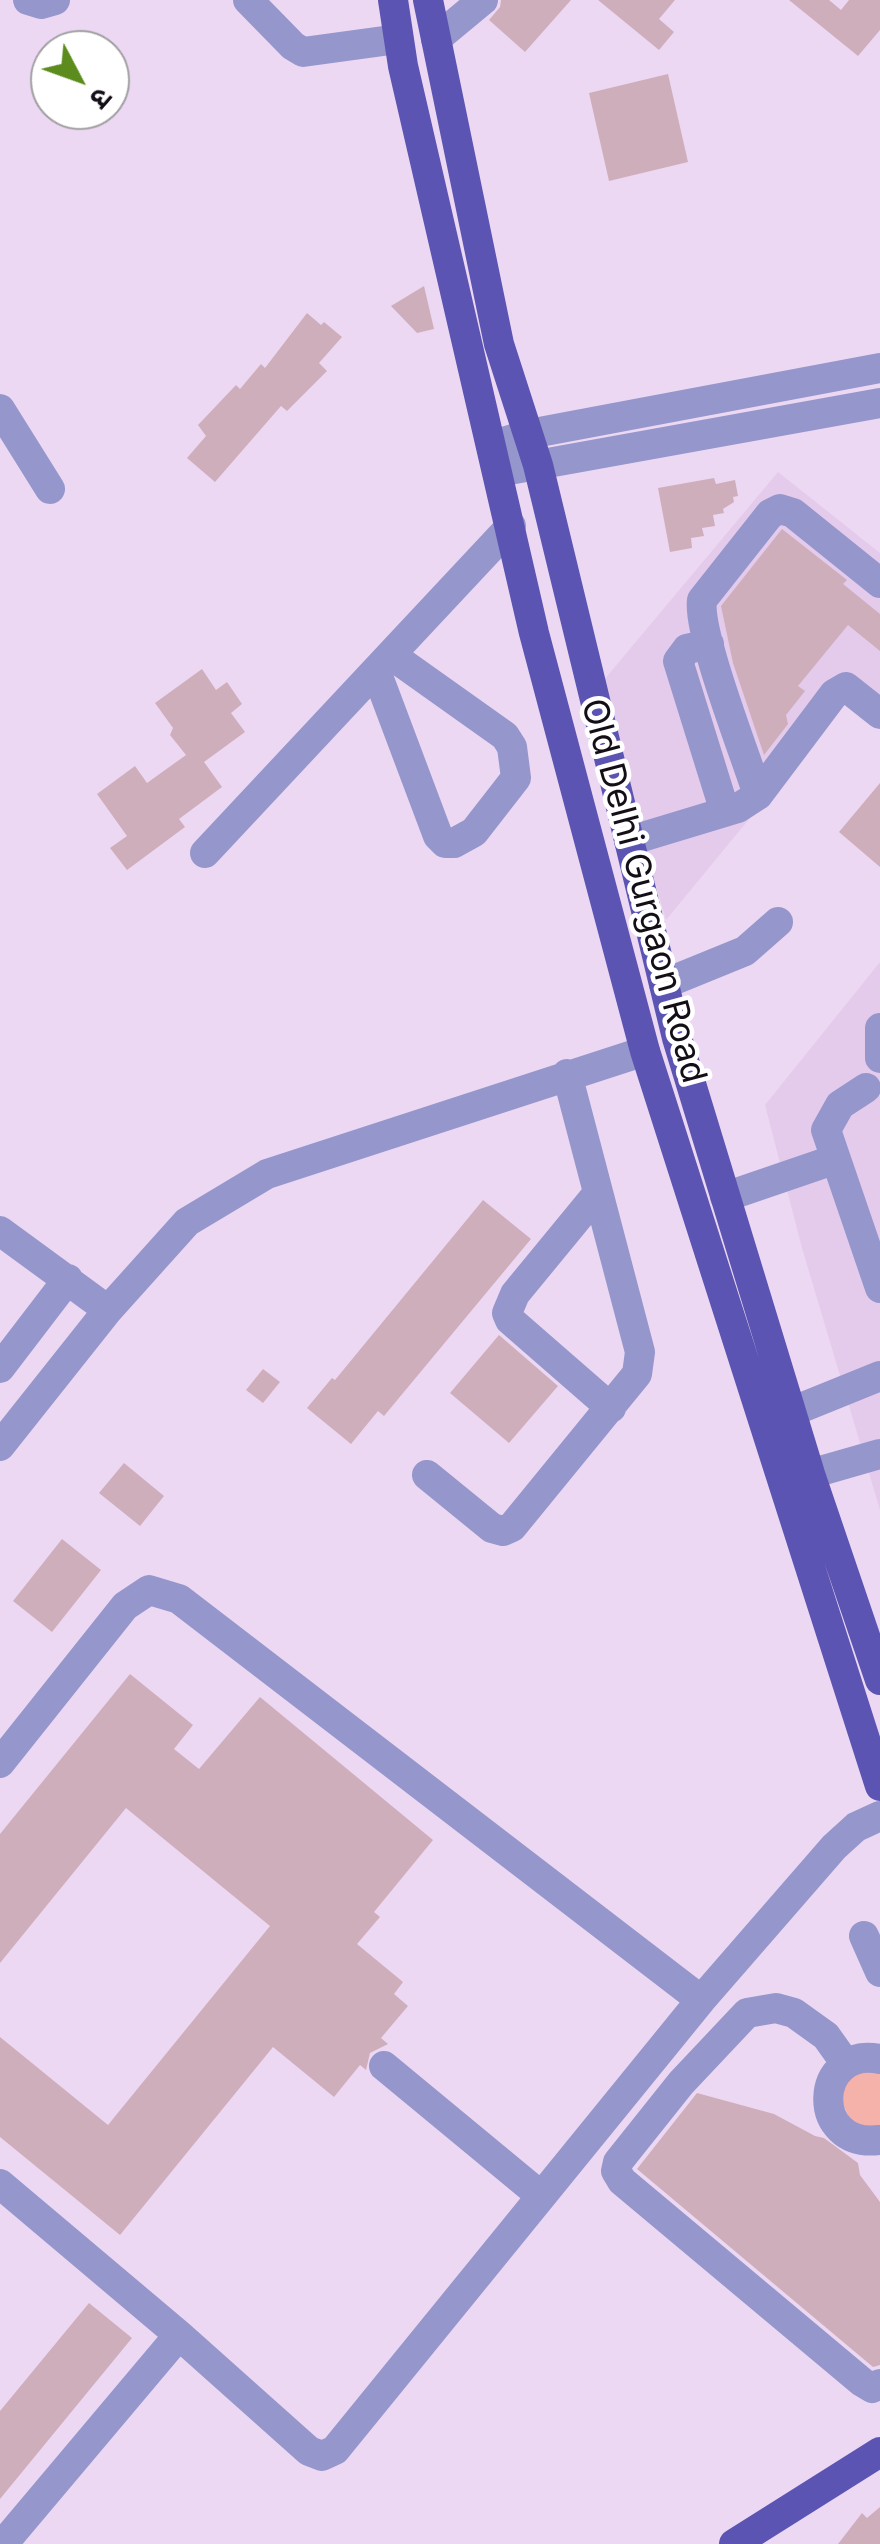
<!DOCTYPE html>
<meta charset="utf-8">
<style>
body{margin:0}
#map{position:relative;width:880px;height:2544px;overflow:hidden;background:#ecd8f2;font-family:Inter,"Noto Sans Devanagari",sans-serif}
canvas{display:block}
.north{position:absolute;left:30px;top:30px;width:100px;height:100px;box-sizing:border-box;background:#fff;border:2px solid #a19fa2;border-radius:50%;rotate:131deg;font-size:28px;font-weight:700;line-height:40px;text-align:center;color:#140e16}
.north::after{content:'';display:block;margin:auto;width:35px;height:45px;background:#5c8b1e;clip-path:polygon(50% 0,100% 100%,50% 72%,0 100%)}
</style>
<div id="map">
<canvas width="880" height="2544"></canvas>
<div class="north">उ</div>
</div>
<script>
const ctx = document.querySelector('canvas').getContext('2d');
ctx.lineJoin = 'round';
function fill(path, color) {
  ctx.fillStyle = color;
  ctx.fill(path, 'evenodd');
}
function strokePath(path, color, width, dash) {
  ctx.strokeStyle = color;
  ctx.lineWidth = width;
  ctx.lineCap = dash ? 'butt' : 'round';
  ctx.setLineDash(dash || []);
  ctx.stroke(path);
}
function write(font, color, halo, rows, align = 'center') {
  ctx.font = font + ' Inter,sans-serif';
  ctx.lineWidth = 9;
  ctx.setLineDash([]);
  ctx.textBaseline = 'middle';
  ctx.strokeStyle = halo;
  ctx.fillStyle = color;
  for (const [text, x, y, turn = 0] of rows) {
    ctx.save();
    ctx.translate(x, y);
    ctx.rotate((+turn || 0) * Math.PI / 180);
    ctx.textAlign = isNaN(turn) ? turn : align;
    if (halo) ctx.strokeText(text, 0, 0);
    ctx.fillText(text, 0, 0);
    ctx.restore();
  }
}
const built = new Path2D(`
 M778,472L880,553V727L847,700L666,920L598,687Z
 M880,962V1510L802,1248L765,1105Z`);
const green = new Path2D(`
 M880,2063V2135H856L835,2085Z`);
const building = new Path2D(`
 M501,0H571L525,52L489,20L500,7Z
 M598,0H675L659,19L674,32L659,50Z
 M789,0H829L841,10L849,0H880V30L858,56Z
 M668,74L688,162L609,181L589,93Z
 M424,286L434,329L417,333L391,306Z
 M307,313L321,325L324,322L342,337L319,363L327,371L287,411L281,406L215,482L187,458L206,436L198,425L236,385L240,389L261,364L265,368Z
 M714,478L716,484L735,480L738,496L733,497L734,502L723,509L724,513L713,515L715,526L702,528L704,536L691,538L692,548L670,552L658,488Z
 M782,529L847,580L843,584L880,614V651L848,625L798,686L805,691L786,715L788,724L764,755L733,663L721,606Z
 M202,669L216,690L227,682L242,704L231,713L245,732L204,762L222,787L179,819L185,827L127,870L110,848L127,836L97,794L135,766L147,783L186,755L170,735L173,728L155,703Z
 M880,783V867L839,832Z
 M483,1200L531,1239L384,1416L378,1411L351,1444L307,1408L332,1378L335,1380Z
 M499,1335L558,1386L509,1443L450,1393Z
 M263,1369L280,1382L263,1403L246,1390Z
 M124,1463L164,1496L140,1526L99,1493Z
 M62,1539L101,1570L52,1632L13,1601Z
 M130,1674L193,1725L174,1749L199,1769L260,1697L433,1840L374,1912L380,1917L357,1944L403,1982L394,1994L408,2006L381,2038L388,2044L370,2053L366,2070L360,2065L334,2097L273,2047L120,2235L0,2137V2037L108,2125L270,1926L126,1808L0,1963V1834Z
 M697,2093L774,2114L815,2136L824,2138L858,2163L860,2175L880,2202V2365L873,2367L637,2169Z
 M89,2303L132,2338L0,2499V2411Z
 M880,2507V2544H838L862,2513L867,2518Z`);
const minor = new Path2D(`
 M28,0L41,4L55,0
 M248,0L293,46L303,52L398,39
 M436,39L483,0
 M0,409L50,489
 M493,445L529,434L880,368
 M498,472L880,403
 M709,644L687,649L678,661L725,812
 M376,671L438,836L445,843H454L474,832L516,778L512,747L505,736L391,655
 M758,795C746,756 697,633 702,600L770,514L780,509L793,513L880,583
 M629,841L738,808L758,795L834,694L846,687L880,714
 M205,853L511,526
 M664,984L745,951L778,922
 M880,1028V1058
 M866,1088L840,1105L826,1130L880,1288
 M598,1193L515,1294L507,1313L510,1320L611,1408
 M725,1197L836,1159
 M0,1231L108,1310
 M0,1368L68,1279
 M791,1412L880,1376
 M0,1446L108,1310L187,1222L267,1174L645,1051
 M810,1474L880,1454
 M427,1475L492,1528L503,1531L512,1527L637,1374L640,1352L567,1074
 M0,1763L125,1606L149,1590L179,1599L701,2000
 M864,1936L880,1972
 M880,2059C813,2046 809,2149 880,2140
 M846,2064L826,2036L794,2013L776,2008L747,2013L681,2083L618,2162L616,2171L622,2181L862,2382L872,2388L880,2384
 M384,2066L540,2195
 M0,2184L179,2335L309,2451L322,2456L335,2450L701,2000L834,1847L856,1827L880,1816
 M3,2544L179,2335`);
const major = new Path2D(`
 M393,0L403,66L534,633L645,1051L880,1786
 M428,0L499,344L538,465L677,1038L810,1474L880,1680
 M734,2544L880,2452`);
const streetNames = [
 ["Old Delhi Gurgaon Road",643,891,75]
];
fill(built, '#e4cbec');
fill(green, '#f5b2aa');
fill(building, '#cfaebb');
strokePath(minor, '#9596cb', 30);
strokePath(major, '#5b54b3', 30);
write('35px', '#140e16', '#fff', streetNames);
</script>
